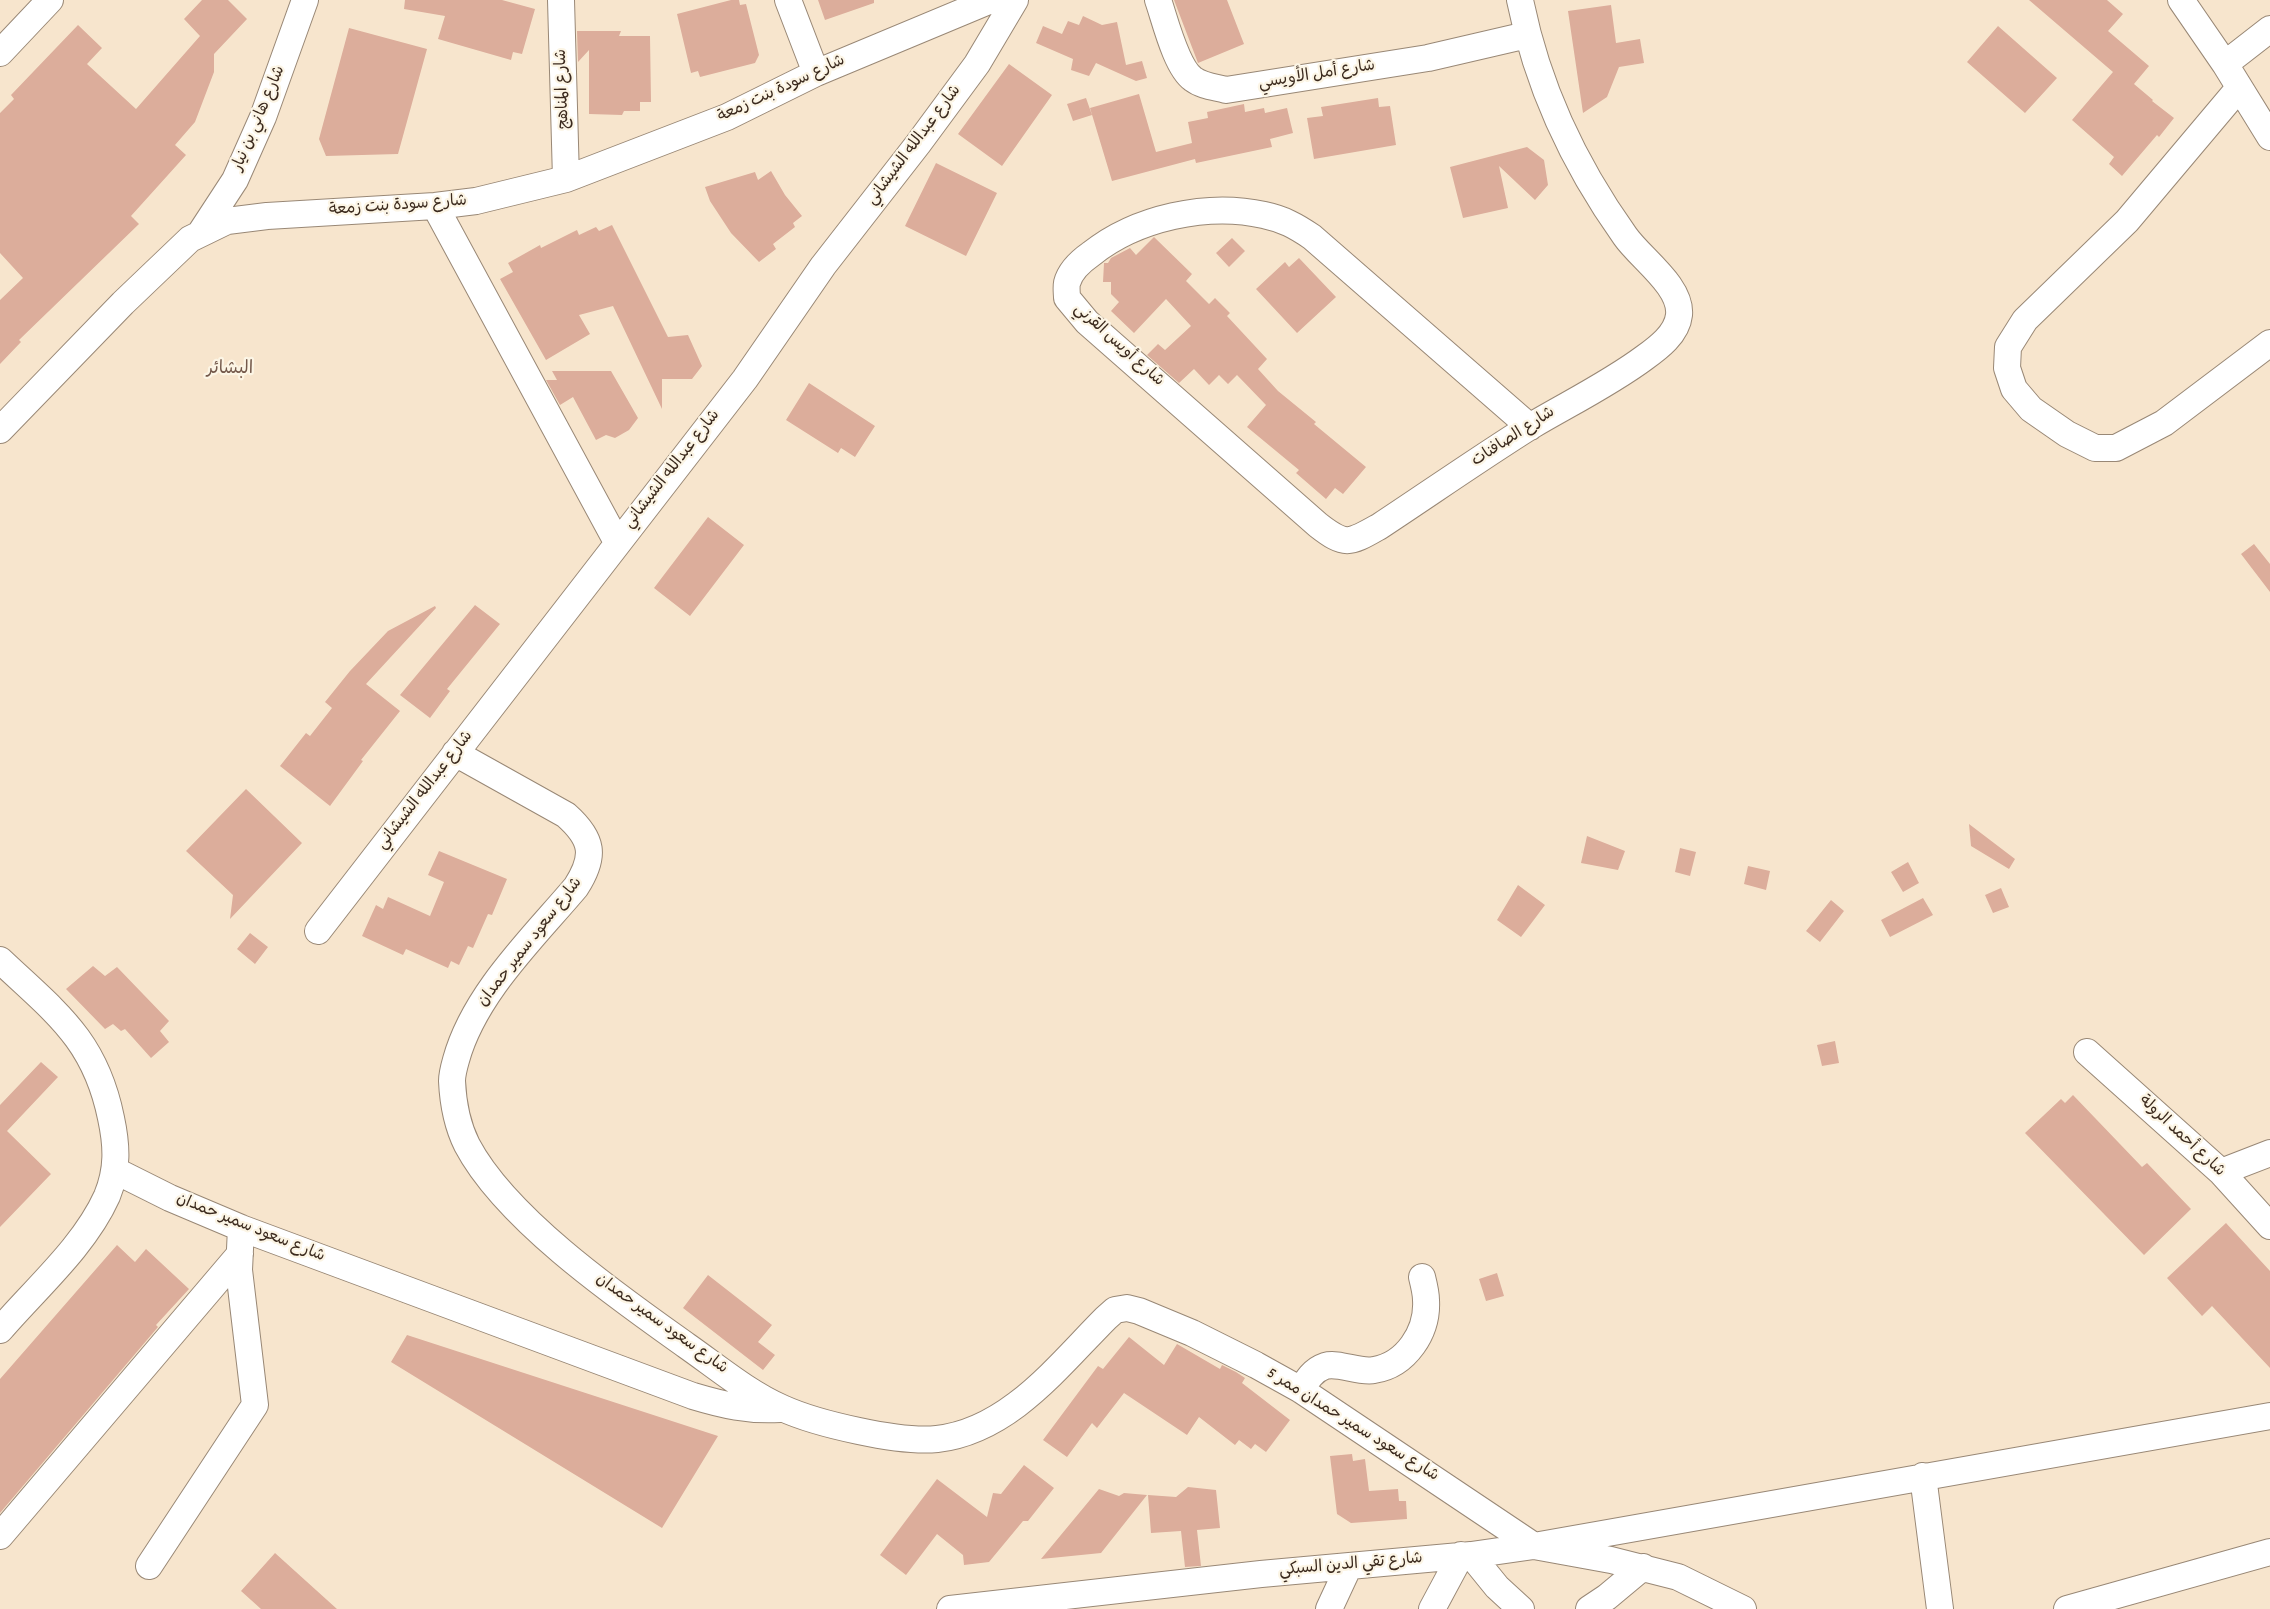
<!DOCTYPE html>
<meta charset="utf-8">
<style>
body{margin:0}
canvas{display:block;background:#f7e5cd}
</style>
<canvas width="2270" height="1609"></canvas>
<script>
const ctx = document.querySelector('canvas').getContext('2d');
ctx.lineJoin = 'round';
function fill(path, color) {
  ctx.fillStyle = color;
  ctx.fill(path, 'evenodd');
}
function strokePath(path, color, width, dash) {
  ctx.strokeStyle = color;
  ctx.lineWidth = width;
  ctx.lineCap = dash ? 'butt' : 'round';
  ctx.setLineDash(dash || []);
  ctx.stroke(path);
}
function write(font, color, halo, rows, align = 'center') {
  ctx.font = font + ' Dekko,"Playpen Sans Arabic",sans-serif';
  ctx.lineWidth = 4.5;
  ctx.setLineDash([]);
  ctx.textBaseline = 'middle';
  ctx.strokeStyle = halo;
  ctx.fillStyle = color;
  for (const [text, x, y, turn = 0] of rows) {
    ctx.save();
    ctx.translate(x, y);
    ctx.rotate((+turn || 0) * Math.PI / 180);
    ctx.textAlign = isNaN(turn) ? turn : align;
    if (halo) ctx.strokeText(text, 0, 0);
    ctx.fillText(text, 0, 0);
    ctx.restore();
  }
}
const building = new Path2D(`
 M202,0H228L247,19L214,54V72L195,122L175,145L186,155L131,216L139,224L19,340L21,342L0,364V300L23,278L0,253V113L14,99L11,95L78,25L102,48L87,64L136,109L200,36L184,19Z
 M405,0H502L535,9L522,54L513,52L511,60L438,39L445,16L404,9Z
 M731,0H739L740,5L746,4L759,55L755,63L700,77L698,71L691,73L677,14Z
 M818,0H874V3L825,20Z
 M1174,0H1227L1244,44L1198,63Z
 M2029,0H2107L2123,14L2108,31L2149,66L2134,84L2153,100L2152,101L2174,118L2159,137L2157,135L2122,176L2109,164L2114,157L2072,120L2113,72Z
 M1611,5L1616,43L1640,39L1644,63L1619,67L1607,97L1583,113L1568,11Z
 M1083,16L1102,25L1117,22L1126,65L1142,61L1147,78L1136,81L1096,63L1089,76L1071,70L1073,59L1036,43L1043,26L1062,34L1068,21L1079,25Z
 M1998,26L2057,78L2025,113L1967,62Z
 M349,28L427,49L398,154L326,156L319,139Z
 M577,31H621L619,36H650L651,102H640V111H624L622,115L589,114V50L578,62Z
 M1009,64L1052,95L1002,166L958,134Z
 M1139,94L1156,152L1192,143L1188,122L1208,118L1207,112L1244,104L1245,112L1264,108L1265,113L1287,108L1293,133L1270,139L1272,147L1196,163L1195,159L1112,181L1090,108Z
 M1086,98L1092,115L1073,121L1067,104Z
 M1378,98L1379,107L1390,106L1396,145L1314,159L1307,118L1323,116L1321,107Z
 M1527,147L1544,160L1548,185L1535,200L1499,166L1508,208L1463,218L1450,167Z
 M936,163L997,193L966,256L905,226Z
 M771,171L785,195L802,216L793,223L795,227L773,244L776,249L759,262L731,233L710,201L705,187L755,172L758,180Z
 M612,225L668,337L688,335L702,366L692,379H662V409L613,306L579,315L590,334L546,360L500,279L513,272L508,263L540,245L541,248L577,230L579,235L596,227L599,231Z
 M1154,237L1192,274L1186,281L1209,304L1215,298L1230,313L1227,316L1267,359L1258,369L1278,391L1316,422L1314,424L1366,467L1343,494L1335,488L1326,499L1296,473L1299,470L1247,427L1266,405L1237,375L1228,384L1219,375L1209,385L1194,369L1179,383L1147,355L1158,344L1165,350L1191,326L1166,299L1134,333L1111,311L1119,302L1111,294V282H1103L1104,263H1108L1111,258L1130,248L1136,255Z
 M1232,238L1245,251L1229,267L1216,253Z
 M1299,258L1336,297L1297,333L1256,289L1285,262L1289,267Z
 M552,371H611L638,418L629,430L615,438L606,435L596,440L573,397L560,405L546,380H557Z
 M809,383L875,426L855,457L841,448L838,453L786,420Z
 M708,517L744,545L690,616L654,588Z
 M2254,544L2270,564V592L2241,554Z
 M475,605L500,624L447,689L450,691L430,718L400,695Z
 M435,606L436,608L366,684L400,711L361,760L363,761L330,806L280,766L306,733L310,736L332,708L325,702L350,671L388,631Z
 M246,789L302,843L230,919L233,895L186,851Z
 M1969,824L2015,859L2009,869L1971,846Z
 M1587,836L1625,851L1618,870L1581,863Z
 M1680,848L1696,852L1690,876L1675,872Z
 M439,851L507,879L492,915L488,914L473,948L468,946L459,965L451,961L448,968L406,949L403,955L362,936L376,905L383,909L388,897L430,916L444,882L428,875Z
 M1908,862L1919,883L1903,892L1891,872Z
 M1748,866L1770,871L1766,890L1744,884Z
 M1518,885L1545,905L1521,937L1497,920Z
 M2001,888L2009,907L1993,913L1985,895Z
 M1923,898L1933,915L1890,937L1881,920Z
 M1831,900L1844,911L1820,942L1806,931Z
 M250,933L268,947L255,964L237,949Z
 M93,966L105,976L117,967L169,1021L160,1031L169,1042L151,1058L125,1029L121,1031L113,1024L105,1029L66,989Z
 M1835,1041L1839,1063L1822,1066L1817,1045Z
 M41,1062L58,1077L7,1131L51,1174L0,1227V1105Z
 M2073,1095L2142,1167L2147,1163L2191,1209L2144,1255L2025,1133L2061,1099L2065,1103Z
 M2226,1223L2270,1271V1368L2212,1306L2202,1316L2167,1278Z
 M117,1245L135,1262L146,1249L189,1289L156,1325L158,1327L0,1513V1379Z
 M1497,1273L1504,1296L1486,1301L1479,1279Z
 M708,1275L772,1325L758,1342L775,1355L763,1370L683,1308Z
 M407,1335L718,1436L662,1528L391,1362Z
 M1129,1337L1164,1365L1177,1344L1220,1369L1222,1365L1236,1372L1245,1378L1242,1383L1290,1420L1266,1452L1255,1444L1251,1449L1239,1440L1235,1445L1199,1417L1187,1435L1124,1393L1097,1428L1092,1423L1067,1457L1043,1440L1098,1366L1103,1369Z
 M1352,1454L1353,1461L1365,1459L1369,1491L1398,1489L1399,1501H1406L1407,1519L1351,1523L1337,1514L1330,1456Z
 M1024,1465L1054,1488L1028,1521H1023L989,1562L964,1565L963,1555L937,1534L906,1575L880,1555L937,1479L987,1517L993,1493L1001,1494Z
 M1188,1487L1216,1490L1220,1528L1197,1530L1201,1566L1185,1567L1181,1531L1151,1533L1148,1495L1176,1497Z
 M1099,1489L1119,1496L1124,1493L1147,1495L1101,1553L1041,1559Z
 M275,1553L337,1609H261L241,1591Z`);
const minor = new Path2D(`
 M561,0L566,179
 M788,0L816,73
 M1158,0C1165,20 1176,67 1193,79C1202,86 1215,87 1226,90L1428,58L1527,35
 M1520,0C1537,85 1575,166 1625,236C1640,258 1682,286 1679,315C1677,334 1658,348 1644,358C1609,384 1568,404 1531,426C1480,458 1430,493 1380,526C1350,543 1346,547 1318,525L1087,322L1067,298C1067,294 1066,288 1067,283C1070,271 1081,261 1091,254C1136,218 1207,202 1264,215C1283,219 1296,226 1312,237L1530,427
 M2181,0L2225,64L2270,137
 M0,53L50,0
 M2225,64L2270,29
 M2239,88L2127,221L2025,320L2008,347L2007,368L2014,389L2031,409L2067,434L2095,448H2116L2164,423L2270,343
 M435,206L617,542
 M201,232L235,180L263,117L305,0
 M0,430L123,303L190,239L227,221L267,216L435,206L476,201L566,179L727,117L816,73L991,0
 M455,753L566,815C593,839 596,856 576,887C533,938 474,994 456,1060C454,1067 452,1075 452,1081C453,1103 457,1125 467,1145C506,1219 618,1297 687,1346C717,1367 748,1393 782,1408C817,1424 900,1443 937,1439C1009,1431 1058,1366 1106,1318L1115,1310L1127,1308L1139,1311L1192,1333L1256,1365L1301,1390L1534,1546L2270,1416
 M318,931L745,379L823,266L918,144L977,64L1015,0
 M0,960C55,1012 95,1039 111,1118C117,1146 118,1169 107,1196C84,1247 36,1288 0,1330
 M2087,1052L2221,1172L2270,1226
 M116,1171L170,1198L241,1228L693,1396C723,1405 749,1411 780,1409
 M2221,1172L2270,1153
 M1301,1390C1307,1380 1313,1370 1325,1366C1339,1362 1359,1373 1374,1370C1406,1365 1428,1332 1426,1300C1426,1293 1424,1285 1422,1277
 M1923,1476L1940,1609
 M0,1536L240,1254
 M1471,1555L1497,1587L1521,1609
 M149,1566L255,1405L239,1270L241,1228
 M950,1609L1261,1574L1471,1555L1534,1546L1611,1560L1678,1577L1743,1609
 M1329,1609L1349,1566
 M1432,1609L1461,1555
 M1589,1609L1607,1597L1643,1567
 M2067,1609L2270,1552`);
const streetNames = [
 ["شارع أمل الأويسي",1317,76,-9],
 ["شارع المناهج",564,89,-92],
 ["شارع سودة بنت زمعة",782,90,-25],
 ["شارع هاني بن نيار",260,119,-67],
 ["شارع عبدالله الشيشاني",915,146,-53],
 ["شارع سودة بنت زمعة",398,207,-4],
 ["شارع أويس القرني",1118,346,42],
 ["شارع الصافنات",1514,438,-33],
 ["شارع عبدالله الشيشاني",673,470,-52],
 ["شارع عبدالله الشيشاني",426,791,-52],
 ["شارع سعود سمير حمدان",531,943,-52],
 ["شارع أحمد الرولة",2181,1137,43],
 ["شارع سعود سمير حمدان",250,1229,22],
 ["شارع سعود سمير حمدان",661,1325,36],
 ["شارع سعود سمير حمدان ممر 5",1352,1426,32],
 ["شارع تقي الدين السبكي",1351,1566,-5]
];
const neighbourhoodNames = [
 ["البشائر",230,371]
];
fill(building, '#dcad9b');
strokePath(minor, '#998876', 28);
strokePath(minor, '#fff', 26);
write('16px', '#3b2a1e', '#fcf5e5', streetNames);
write('18px', '#73584a', '#fcf5e5', neighbourhoodNames);
</script>
